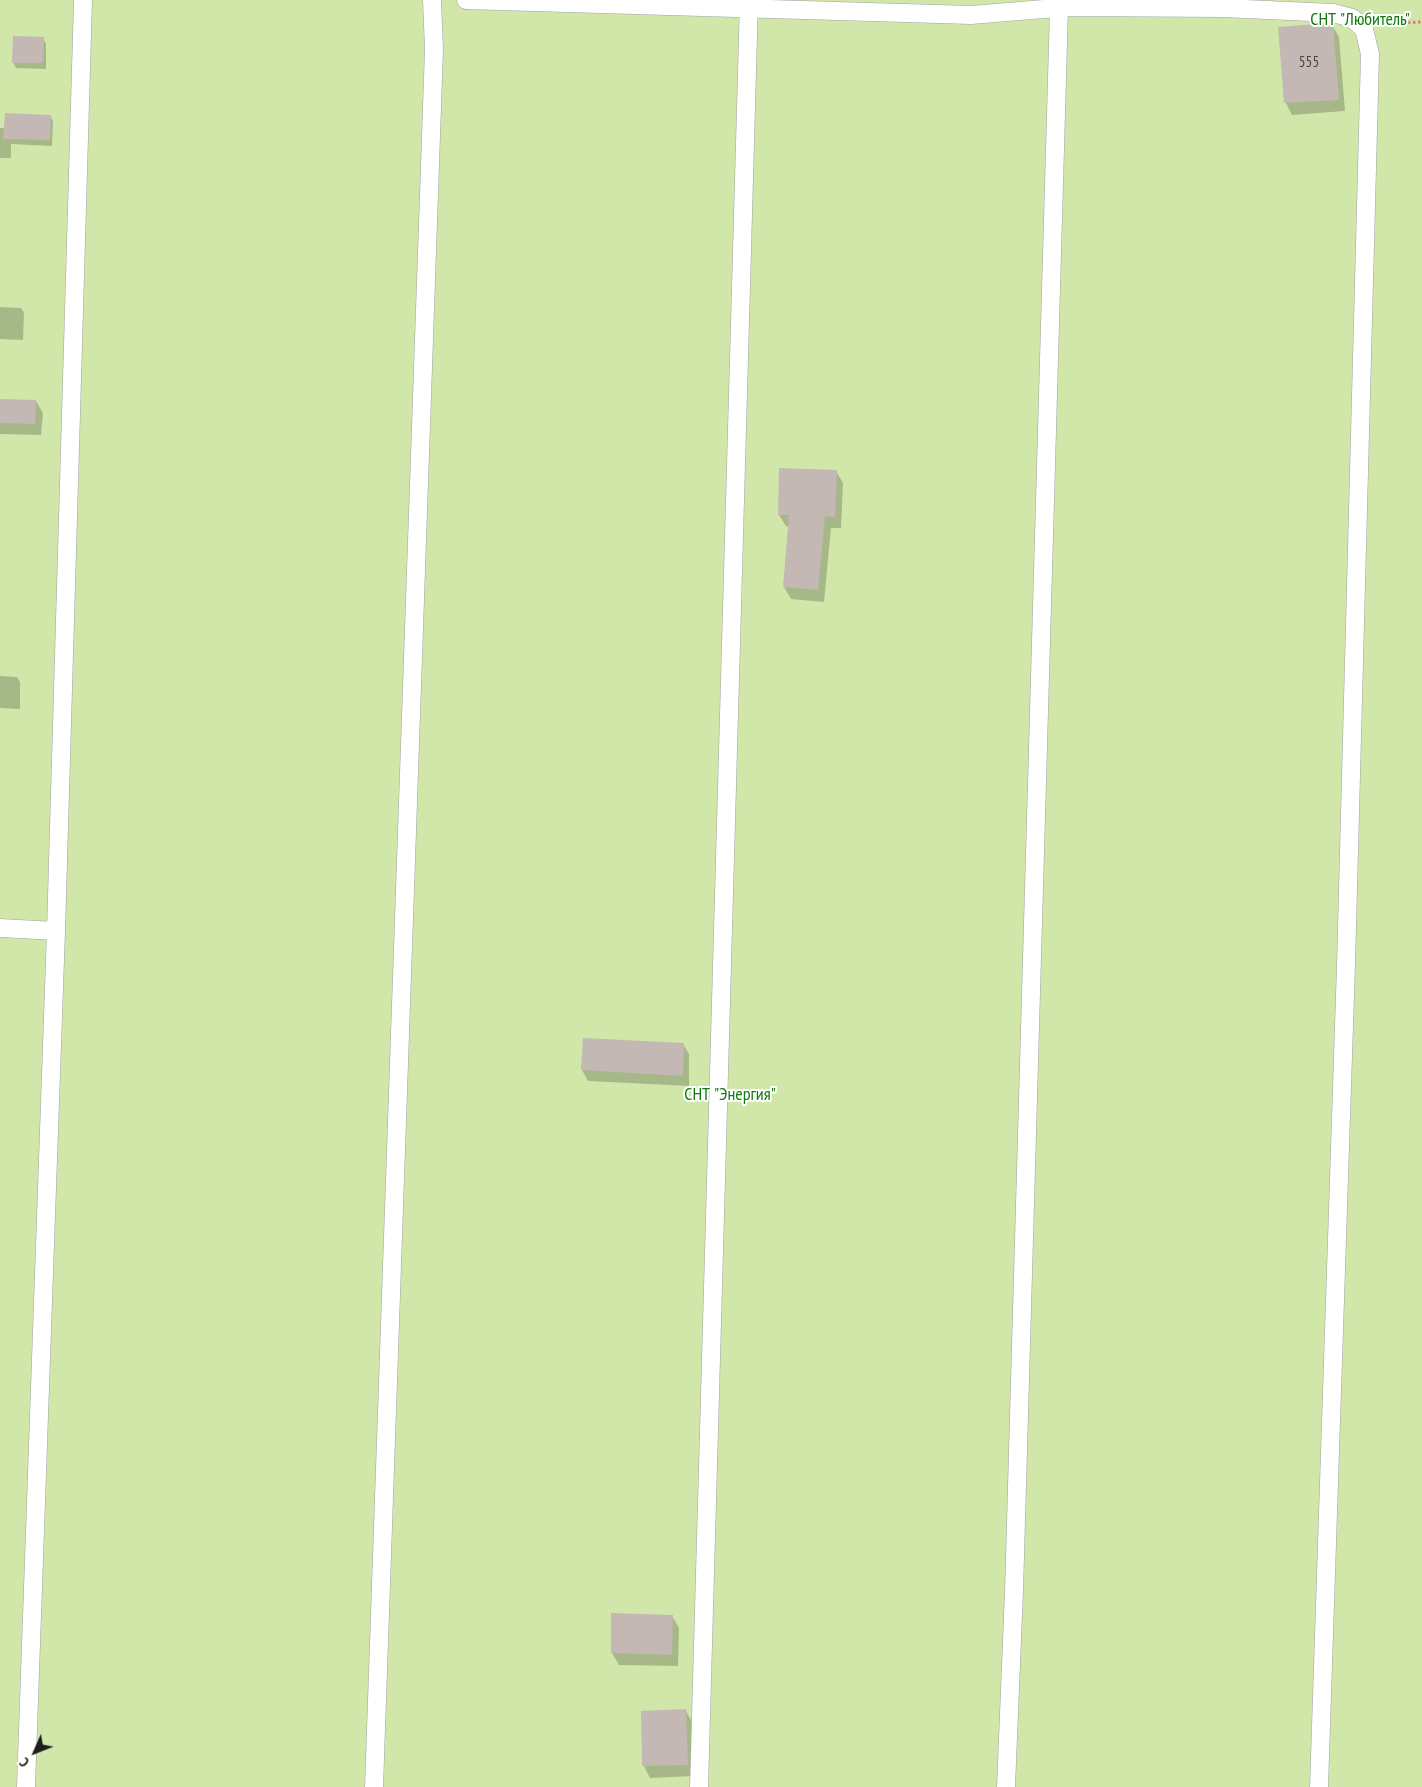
<!DOCTYPE html>
<meta charset="utf-8">
<style>
body{margin:0}
#map{position:relative;width:1422px;height:1787px;overflow:hidden;background:#eee9e4;font-family:"PT Sans Narrow",sans-serif}
canvas{display:block}
.north{position:absolute;left:10px;top:1727px;width:50px;height:50px;-webkit-text-stroke:4px #fff;paint-order:stroke;rotate:226deg;font-size:14px;font-weight:700;line-height:20px;text-align:center;color:#1d1d1d}
.north::after{content:'';display:block;margin:auto;width:18px;height:22px;background:#1d1d1d;clip-path:polygon(50% 0,100% 100%,50% 72%,0 100%)}
</style>
<div id="map">
<canvas width="1422" height="1787"></canvas>
<div class="north">С</div>
</div>
<script>
const ctx = document.querySelector('canvas').getContext('2d');
ctx.lineJoin = 'round';
function fill(path, color) {
  ctx.fillStyle = color;
  ctx.fill(path, 'evenodd');
}
function strokePath(path, color, width, dash) {
  ctx.strokeStyle = color;
  ctx.lineWidth = width;
  ctx.lineCap = dash ? 'butt' : 'round';
  ctx.setLineDash(dash || []);
  ctx.stroke(path);
}
function write(font, color, halo, rows, align = 'center') {
  ctx.font = font + ' "PT Sans Narrow",sans-serif';
  ctx.lineWidth = 4;
  ctx.setLineDash([]);
  ctx.textBaseline = 'middle';
  ctx.strokeStyle = halo;
  ctx.fillStyle = color;
  for (const [text, x, y, turn = 0] of rows) {
    ctx.save();
    ctx.translate(x, y);
    ctx.rotate((+turn || 0) * Math.PI / 180);
    ctx.textAlign = isNaN(turn) ? turn : align;
    if (halo) ctx.strokeText(text, 0, 0);
    ctx.fillText(text, 0, 0);
    ctx.restore();
  }
}
const grass = new Path2D(`
 M0,0H1422V1787H0Z`);
const shadow = new Path2D(`
 M1332,25L1339,37L1345,111L1292,115L1286,103L1280,28Z
 M43,38L46,44V69L16,68L13,62Z
 M50,116L53,121L52,146L11,144V158H0V128H5Z
 M0,307L21,308L24,313L23,340L0,339Z
 M0,400L36,401L43,413L41,435L0,434Z
 M836,471L843,483L841,528H831L824,602L791,599L784,587L789,527L786,526L779,515Z
 M0,676L17,677L20,682V709L0,708Z
 M683,1044L689,1054V1086L588,1081L582,1070Z
 M672,1616L679,1628L678,1666L619,1665L612,1653Z
 M686,1711L692,1722L694,1776L650,1778L644,1766Z`);
const building = new Path2D(`
 M1329,23L1333,24L1339,100L1284,103L1278,27Z
 M13,36L44,37L43,63H12Z
 M5,113L51,115L50,140L3,139Z
 M0,399L36,400L35,424L0,423Z
 M779,468L837,470L835,517L825,516L818,590L783,587L789,515H778Z
 M583,1038L684,1043L683,1076L581,1070Z
 M611,1613L673,1615L672,1655L611,1653Z
 M686,1709L688,1765L642,1766L641,1711Z`);
const path = new Path2D(`
 M1388,23L1422,22`);
const service = new Path2D(`
 M466,0L971,15L1068,7L1223,8L1333,13L1352,18L1364,29L1370,54L1346,965L1319,1787
 M0,928L56,931
 M26,1787L56,931L83,0
 M374,1787L434,49L432,0
 M699,1787L749,0
 M1006,1787L1014,1591L1059,8`);
const numberNames = [
 ["555",1309,63]
];
const parkNames = [
 ["СНТ \"Любитель\"",1360,20],
 ["СНТ \"Энергия\"",730,1095]
];
fill(grass, '#d1e7aa');
fill(shadow, '#0003');
fill(building, '#c3b8b3');
strokePath(service, '#a1a1a1', 19);
strokePath(path, '#f66d72', 3, [2.5, 2.5]);
strokePath(service, '#fff', 18);
write('15px', '#464442', null, numberNames);
write('18px', '#14790e', '#fff', parkNames);
</script>
